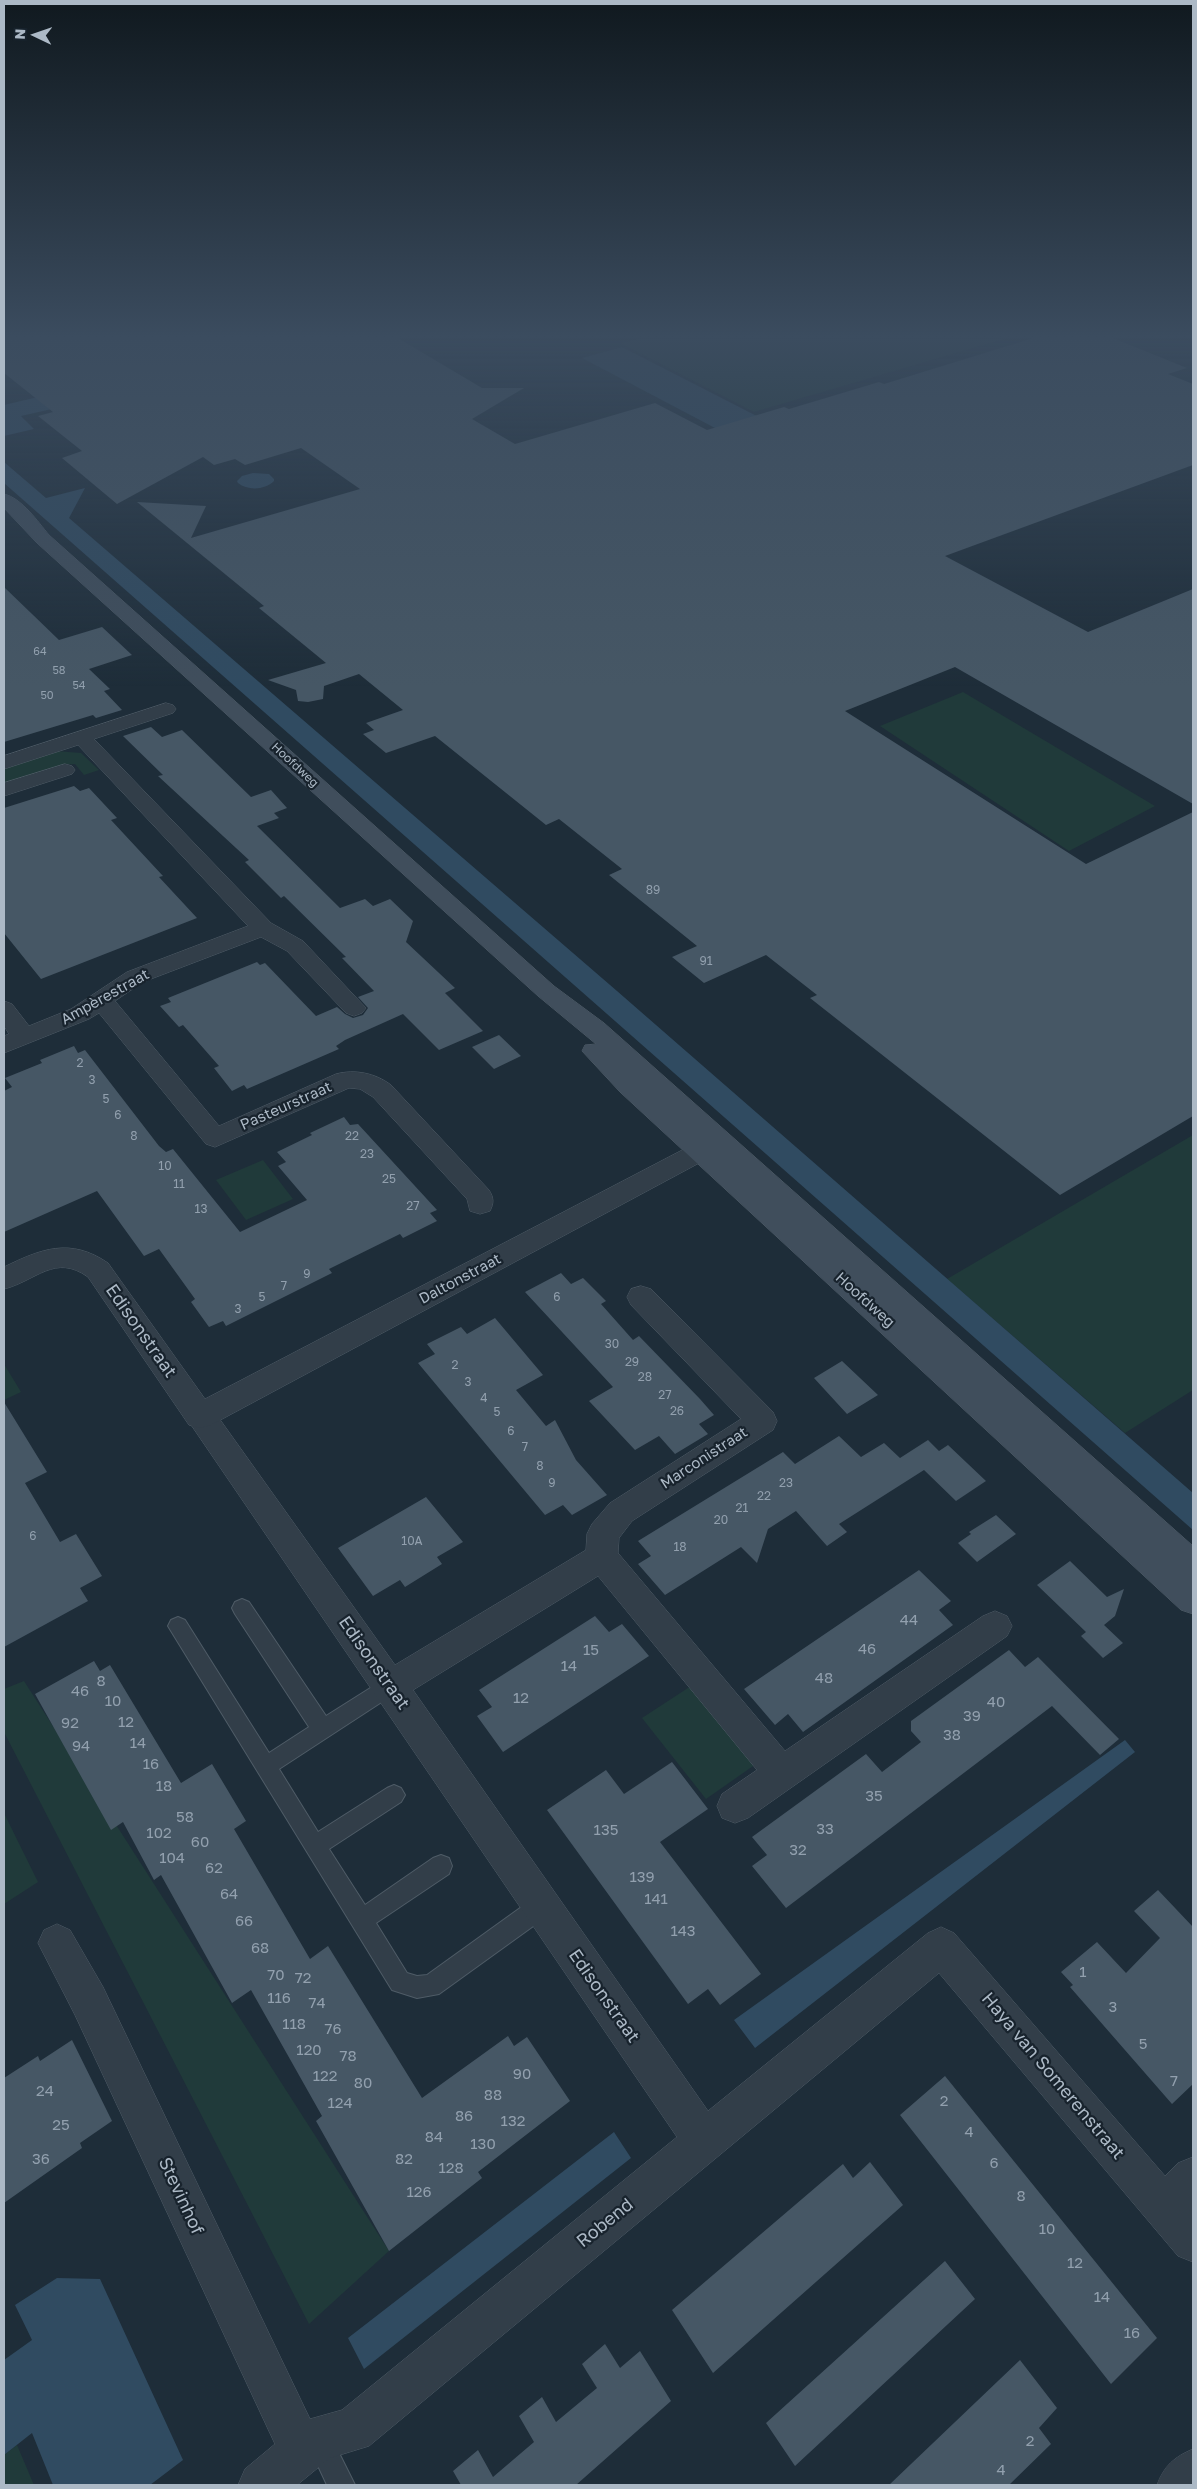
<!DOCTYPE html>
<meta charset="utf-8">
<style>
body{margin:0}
#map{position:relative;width:1197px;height:2489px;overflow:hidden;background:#1e2d39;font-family:"Golos Text",sans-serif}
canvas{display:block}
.frame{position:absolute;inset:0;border:5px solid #acb9c6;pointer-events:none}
.north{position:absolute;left:10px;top:10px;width:50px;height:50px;-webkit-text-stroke:4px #18232d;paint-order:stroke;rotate:273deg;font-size:14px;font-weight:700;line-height:20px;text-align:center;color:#acb9c6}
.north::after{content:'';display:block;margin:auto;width:18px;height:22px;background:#acb9c6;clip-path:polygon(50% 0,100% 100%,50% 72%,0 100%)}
</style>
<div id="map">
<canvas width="1197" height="2489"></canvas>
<div class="frame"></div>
<div class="north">N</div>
</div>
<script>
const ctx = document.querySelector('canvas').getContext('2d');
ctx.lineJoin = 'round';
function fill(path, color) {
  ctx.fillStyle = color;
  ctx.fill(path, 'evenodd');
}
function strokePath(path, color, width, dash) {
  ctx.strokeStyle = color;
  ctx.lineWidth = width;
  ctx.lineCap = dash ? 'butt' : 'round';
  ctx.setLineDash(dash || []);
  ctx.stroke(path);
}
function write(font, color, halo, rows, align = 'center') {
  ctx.font = font + ' "Golos Text",sans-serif';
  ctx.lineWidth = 4.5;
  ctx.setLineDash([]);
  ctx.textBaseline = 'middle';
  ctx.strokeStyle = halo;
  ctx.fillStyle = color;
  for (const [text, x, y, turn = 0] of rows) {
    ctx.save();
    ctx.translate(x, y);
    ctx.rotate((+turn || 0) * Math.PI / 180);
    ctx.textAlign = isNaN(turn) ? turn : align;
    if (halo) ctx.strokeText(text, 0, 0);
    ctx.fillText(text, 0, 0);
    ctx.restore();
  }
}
const green = new Path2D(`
 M639,339H1004L754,412L620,343Z
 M963,692L1155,806L1069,851L880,726Z
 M56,751L81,753L99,770L84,775L75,764L61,765L4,785V768Z
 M1193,1135V1390L1125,1433L947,1279Z
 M263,1160L293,1199L246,1220L216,1180Z
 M4,1364L21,1392L4,1400Z
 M24,1681L389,2251L309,2324L4,1732V1689Z
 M691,1686L756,1764L706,1799L642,1718Z
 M4,1813L38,1882L4,1904Z
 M17,2445L34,2485H4V2455Z`);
const water = new Path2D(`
 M622,347L911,495L869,509L582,358Z
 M38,397L52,409L21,416L34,429L4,436V405Z
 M4,462L46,498L85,488L69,518L617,991L1193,1493V1530L4,483Z
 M253,473L269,474L274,479V481C265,490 248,491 238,483L237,481L242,476Z
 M1125,1740L1135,1752L755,2048L734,2020Z
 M614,2132L631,2158L364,2369L348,2338Z
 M57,2278L100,2279L183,2460L150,2485H53L32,2433L4,2455V2360L32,2340L15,2305Z`);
const building = new Path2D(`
 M4,338H398L482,388H524L472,419L515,444L655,403L707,430L784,407L789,409L879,382L884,384L1033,338H1113L1187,368L1168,374L1193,384V465L945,556L1088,632L1193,589V804L955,667L845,711L1086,864L1193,812V1116L1060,1195L810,998L817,995L766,955L704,983L672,957L697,946L609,875L622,869L559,819L546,825L435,736L386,753L363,734L374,730L366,723L403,710L359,674L324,686L323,699L308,702L298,701L296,690L268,680L326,663L259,608L264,606L137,502L206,506L191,538L360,489L301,448L245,465L235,459L214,465L203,457L117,504L62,458L82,451L38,416L53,412L4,373Z
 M4,587L59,640L102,627L132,655L89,669L110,689L104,691L122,710L96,718L93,715L4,742Z
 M151,727L162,737L182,730L251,797L271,790L287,808L274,813L279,818L257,826L340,908L365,899L373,906L390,899L413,921L406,942L455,988L445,993L483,1031L439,1050L403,1014L345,1040L336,1046L339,1049L247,1089L244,1085L232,1091L214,1068L219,1066L183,1025L179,1027L160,1006L171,1002L168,998L257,962L260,965L265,963L316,1016L337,1007L345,1014L353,1018L363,1015L368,1008L358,997L374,991L342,958L346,957L284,896L281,898L245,862L249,860L158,776L163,775L123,736Z
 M74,786L80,791L89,788L117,818L111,820L163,876L159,877L197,918L41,979L4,933V808Z
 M499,1035L521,1056L494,1069L472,1047Z
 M74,1046L78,1053L85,1050L159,1146L166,1152L173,1149L240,1232L307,1200L278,1166L286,1162L277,1152L312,1135L310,1133L344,1117L350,1125L358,1124L437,1210L430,1213L437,1221L403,1238L400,1234L329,1269L332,1273L226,1326L223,1321L209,1327L191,1302L195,1299L159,1249L144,1256L97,1191L4,1232V1091L12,1087L5,1078L42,1063L40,1060Z
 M561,1273L571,1284L583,1278L606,1301L601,1304L633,1340L639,1336L700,1399L714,1415L699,1424L708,1434L675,1454L659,1436L635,1450L589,1401L613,1387L525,1292Z
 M495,1318L543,1375L516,1390L546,1426L555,1420L576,1460L607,1495L572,1515L563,1505L545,1515L418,1363L435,1354L427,1344L461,1327L467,1334Z
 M842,1361L878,1395L847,1414L814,1378Z
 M4,1402L47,1472L25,1483L60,1542L76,1534L102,1576L80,1588L88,1601L4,1647Z
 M839,1436L861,1457L884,1443L900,1458L928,1440L939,1451L948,1445L986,1481L956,1501L924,1470L839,1524L847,1532L827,1546L796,1511L768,1529L757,1563L741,1547L665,1595L638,1564L651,1556L638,1541L783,1452L795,1464Z
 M426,1497L463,1542L437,1557L442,1564L405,1587L400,1580L373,1596L338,1548Z
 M996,1515L1016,1534L977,1562L958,1543L971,1534L969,1532Z
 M1070,1561L1107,1597L1124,1589L1115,1616L1104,1625L1123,1643L1103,1658L1081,1636L1086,1632L1037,1585Z
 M919,1570L951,1601L939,1610L953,1625L803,1732L788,1714L775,1725L744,1689Z
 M595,1616L609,1632L622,1624L649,1656L503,1752L477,1716L492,1707L479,1690Z
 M1009,1650L1025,1667L1038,1657L1119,1739L1100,1755L1052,1706L786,1908L752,1866L767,1855L752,1837L866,1754L882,1772L921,1742L911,1731V1721Z
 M94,1661L100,1671L110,1665L181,1783L212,1764L246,1821L234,1829L310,1959L328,1946L422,2098L508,2036L514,2046L527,2037L570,2101L478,2172L482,2178L389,2251L316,2121L322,2116L251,1990L232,2003L161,1875L154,1880L123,1822L111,1830L35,1694Z
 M672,1762L708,1809L660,1842L761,1974L720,2005L708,1989L688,2004L547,1810L606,1770L624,1794Z
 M1158,1890L1193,1927V2084L1172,2104L1070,1987L1073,1985L1061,1972L1097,1942L1126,1973L1160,1938L1134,1911Z
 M72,2040L112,2121L80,2143L82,2148L4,2203V2078L38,2056L40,2061Z
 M945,2076L1157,2338L1111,2384L900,2115Z
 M870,2162L903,2205L713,2373L672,2310L843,2164L853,2178Z
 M945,2261L975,2299L795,2466L766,2423Z
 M605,2344L620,2368L640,2351L671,2401L576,2485H461L453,2471L478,2450L493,2477L534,2442L519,2416L542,2397L556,2422L597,2388L582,2364Z
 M1020,2360L1057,2408L1039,2428L1051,2444L1009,2485H889Z`);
const service = new Path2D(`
 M242,1599L249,1602L326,1716L383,1680L390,1677L397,1680L400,1686L397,1692L279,1769L318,1832L387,1788L394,1785L401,1788L405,1795L401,1802L329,1849L365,1905L433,1858L441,1855L449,1858L452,1866L449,1874L376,1923L407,1973L417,1976L427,1975L534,1898L542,1895L550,1898L553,1906L550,1914L439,1994L417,1998L392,1990L168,1626L171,1620L178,1617L185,1620L269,1753L309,1727L235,1614L232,1608L235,1602Z
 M319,2427L328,2431L355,2485H327L306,2440L310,2431Z`);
const minor = new Path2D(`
 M166,703L173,705L176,709L173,713L94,739L271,923L303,941L366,1008L362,1013L354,1016L346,1013L287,951L261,937L143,982L115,1001L219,1126L336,1074C355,1069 375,1073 391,1085L489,1190C494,1198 494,1203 490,1211L480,1214L470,1211L467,1199L373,1097L360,1089L349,1088L215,1147L206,1144L99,1013L89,1019L4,1053V1036L9,1034L4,1026V1001L12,1004L29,1026L71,1009L127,972L248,926L78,745L4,769V756Z
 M65,764L72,766L75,770L72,774L4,796V783Z
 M641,1286L651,1289L773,1412L777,1421L773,1430L632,1521L619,1538L618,1553L785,1751L983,1616L995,1611L1007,1616L1012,1626L1007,1636L748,1818L735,1823L722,1818L717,1806L722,1794L757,1770L598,1576L413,1690L708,2111L928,1933L941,1927L954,1933L1165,2176L1178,2163L1193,2157V2262L1178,2256L939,1973L369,2446L330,2458L297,2485H238L245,2469L275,2444L75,2015L38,1943L44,1930L57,1924L70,1930L103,1987L310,2419L342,2410L677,2137L185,1416L189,1407L200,1404L211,1407L395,1665L586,1550L587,1534L592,1524L610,1503L741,1419L631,1305L627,1297L631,1289Z
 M1193,2449V2485H1157C1164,2466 1174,2457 1193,2449Z`);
const tertiary = new Path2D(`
 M720,1132L729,1135L733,1141L729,1147L211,1425L200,1428L189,1425L88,1277C55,1253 36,1281 4,1289V1267C41,1249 70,1237 108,1263L205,1399L711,1135Z`);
const secondary = new Path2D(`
 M4,494C22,498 38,522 49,535L554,986L604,1023L1193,1546V1614L1181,1610L620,1092L582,1051L585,1045L596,1044L538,996L37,543L4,508Z`);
const farNumbernames = [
 ["64",40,652],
 ["58",59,671],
 ["54",79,686],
 ["50",47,696]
];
const farStreetnames = [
 ["Hoofdweg",295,765,43]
];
const numberNames = [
 ["89",653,890],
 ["91",706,961],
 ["2",80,1063],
 ["3",92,1080],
 ["5",106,1099],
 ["6",118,1115],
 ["8",134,1136],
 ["22",352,1136],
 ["23",367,1154],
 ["10",165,1166],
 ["25",389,1179],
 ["11",179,1184],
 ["27",413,1206],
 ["13",201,1209],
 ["9",307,1274],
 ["7",284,1286],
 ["5",262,1297],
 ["6",557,1297],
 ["3",238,1309],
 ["30",612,1344],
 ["29",632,1362],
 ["2",455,1365],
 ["28",645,1377],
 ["3",468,1382],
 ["27",665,1395],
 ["4",484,1398],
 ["26",677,1411],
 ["5",497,1412],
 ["6",511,1431],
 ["7",525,1447],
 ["8",540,1466],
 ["9",552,1483],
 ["23",786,1483],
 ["22",764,1496],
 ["21",742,1508],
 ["20",721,1520],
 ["6",33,1536],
 ["10A",412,1541],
 ["18",680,1547]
];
const streetNames = [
 ["Ampèrestraat",105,997,-29],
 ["Pasteurstraat",286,1106,-24],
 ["Daltonstraat",460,1279,-28],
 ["Hoofdweg",865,1300,42],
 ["Marconistraat",704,1458,-33]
];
const nearNumbernames = [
 ["44",909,1620],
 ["46",867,1649],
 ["15",591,1650],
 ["14",569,1666],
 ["48",824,1678],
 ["8",101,1681],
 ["46",80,1691],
 ["12",521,1698],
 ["10",113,1701],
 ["40",996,1702],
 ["39",972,1716],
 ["12",126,1722],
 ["92",70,1723],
 ["38",952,1735],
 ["14",138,1743],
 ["94",81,1746],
 ["16",151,1764],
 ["18",164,1786],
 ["35",874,1796],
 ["58",185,1817],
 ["33",825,1829],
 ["135",606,1830],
 ["102",159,1833],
 ["60",200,1842],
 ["32",798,1850],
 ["104",172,1858],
 ["62",214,1868],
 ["139",642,1877],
 ["64",229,1894],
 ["141",656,1899],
 ["66",244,1921],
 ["143",683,1931],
 ["68",260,1948],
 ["1",1083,1972],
 ["70",276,1975],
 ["72",303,1978],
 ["116",279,1998],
 ["74",317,2003],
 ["3",1113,2007],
 ["118",294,2024],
 ["76",333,2029],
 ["5",1143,2044],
 ["120",309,2050],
 ["78",348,2056],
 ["90",522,2074],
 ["122",325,2076],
 ["7",1174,2081],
 ["80",363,2083],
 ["24",45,2091],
 ["88",493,2095],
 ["2",944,2101],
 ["124",340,2103],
 ["86",464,2116],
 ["132",513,2121],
 ["25",61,2125],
 ["4",969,2132],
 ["84",434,2137],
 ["130",483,2144],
 ["36",41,2159],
 ["82",404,2159],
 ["6",994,2163],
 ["128",451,2168],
 ["126",419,2192],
 ["8",1021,2196],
 ["10",1047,2229],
 ["12",1075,2263],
 ["14",1102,2297],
 ["16",1132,2333],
 ["2",1030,2441],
 ["4",1001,2470]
];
const nearStreetnames = [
 ["Edisonstraat",141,1331,55],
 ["Edisonstraat",374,1663,55],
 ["Edisonstraat",604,1996,55],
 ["Haya van Somerenstraat",1053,2076,50],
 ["Stevinhof",181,2196,65],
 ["Robend",605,2223,-39]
];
fill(green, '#203a3a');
fill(water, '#304b61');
fill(building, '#465765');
strokePath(service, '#4f5c67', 2);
strokePath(minor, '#4f5c67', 1);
strokePath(tertiary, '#4f5c67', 1);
strokePath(secondary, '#4f5c67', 1);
fill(service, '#323e49');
fill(minor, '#323e49');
fill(tertiary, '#323e49');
fill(secondary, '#404e5c');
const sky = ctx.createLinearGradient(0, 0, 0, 687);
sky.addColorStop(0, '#10191f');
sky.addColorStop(0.49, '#3b4c5f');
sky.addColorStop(1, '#3b4c5f00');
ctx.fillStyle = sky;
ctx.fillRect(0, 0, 1197, 687);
write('11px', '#92a0ae', null, farNumbernames);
write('12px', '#acb9c6', '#18232d', farStreetnames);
write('12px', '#92a0ae', null, numberNames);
write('15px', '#acb9c6', '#18232d', streetNames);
write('15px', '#92a0ae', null, nearNumbernames);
write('18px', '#acb9c6', '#18232d', nearStreetnames);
</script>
